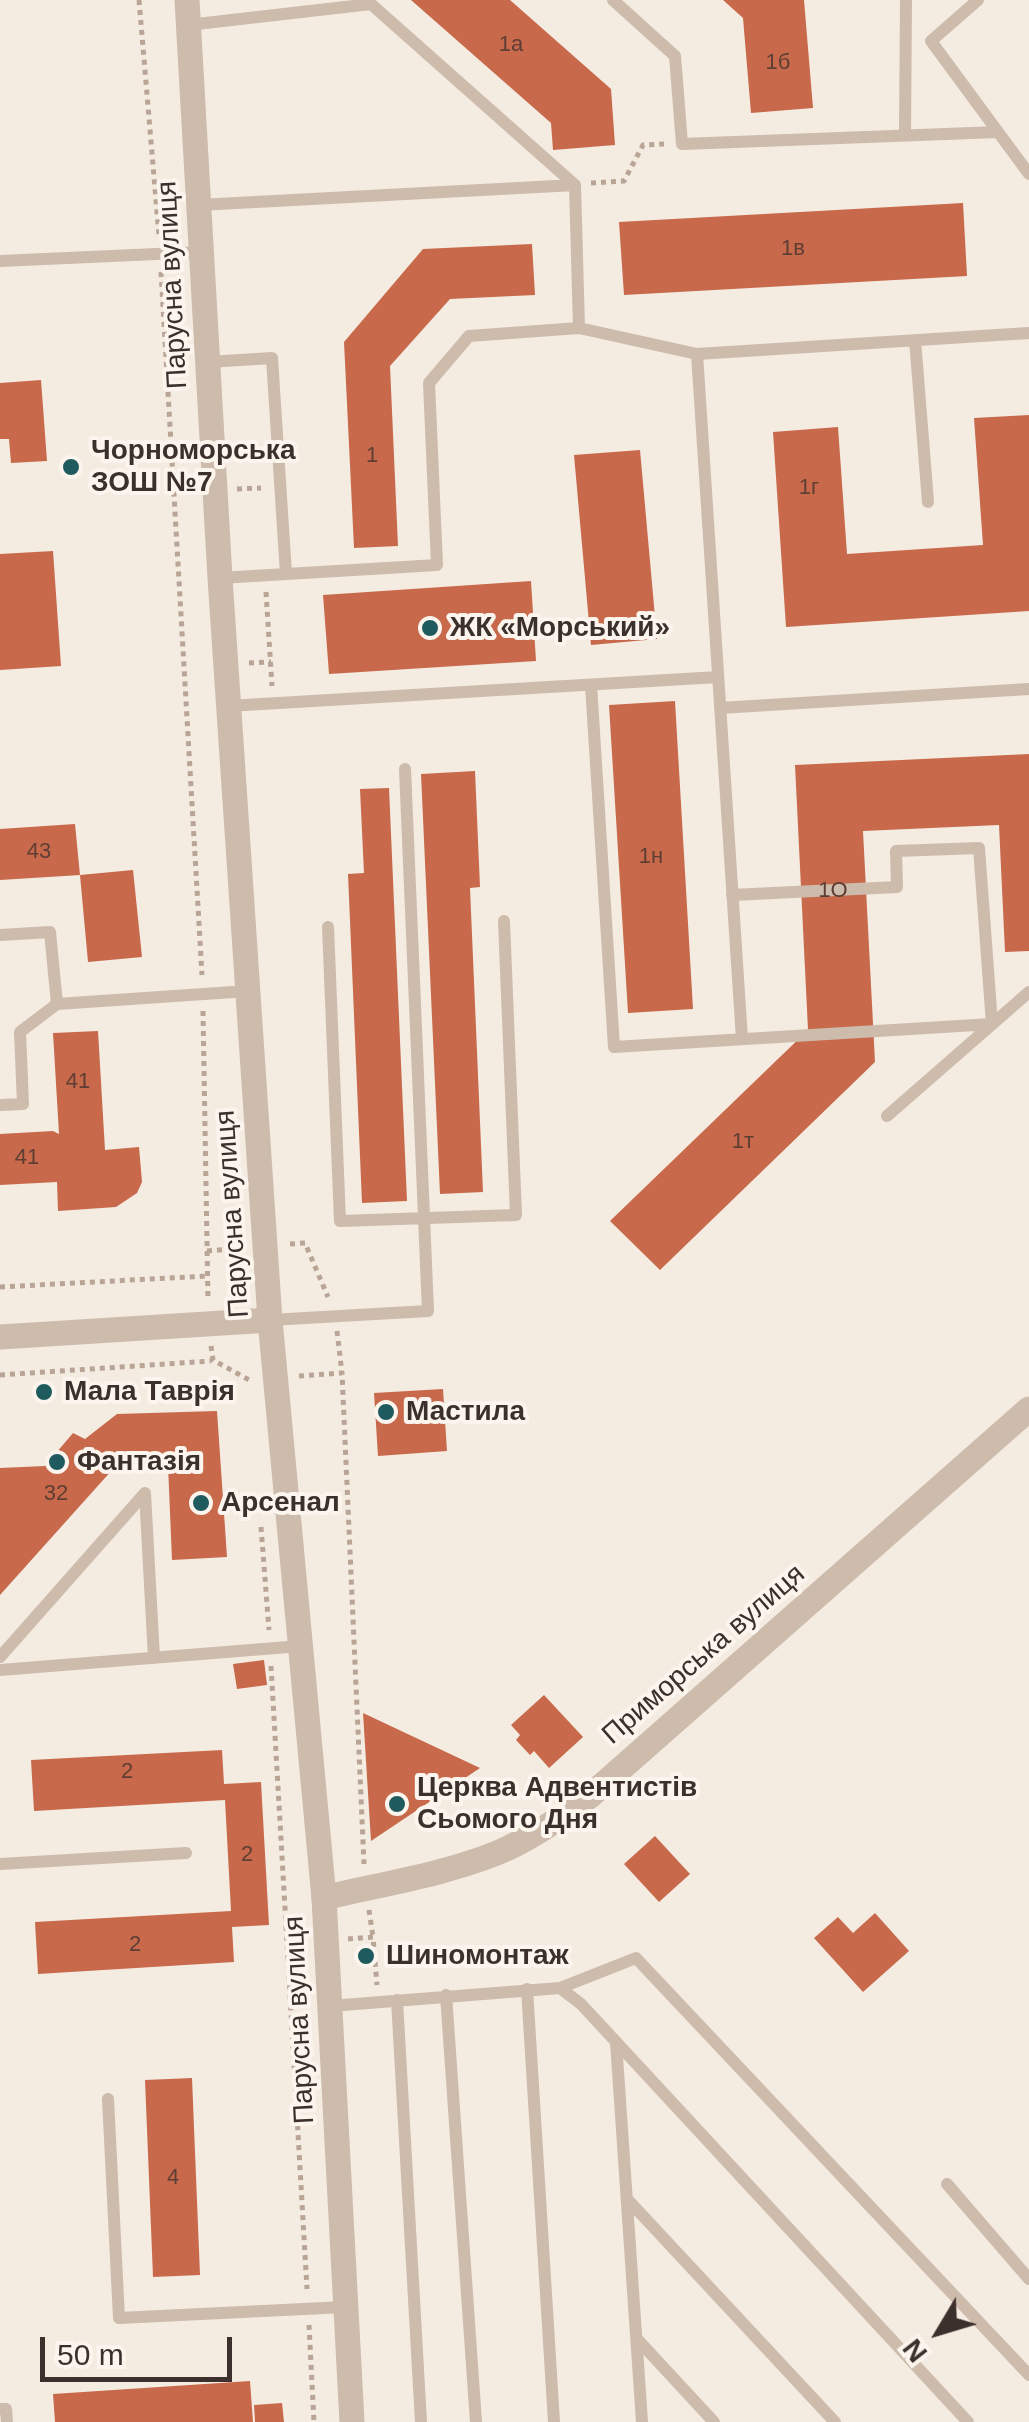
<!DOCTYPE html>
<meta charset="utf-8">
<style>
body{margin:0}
#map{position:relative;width:1029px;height:2422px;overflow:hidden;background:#f4ebe1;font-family:Arial,sans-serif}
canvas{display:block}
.north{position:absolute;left:889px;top:2282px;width:100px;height:100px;-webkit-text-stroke:8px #fbf5ee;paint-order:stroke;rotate:232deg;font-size:28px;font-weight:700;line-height:40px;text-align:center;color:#3b302b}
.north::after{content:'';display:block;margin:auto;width:35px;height:45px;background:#3b302b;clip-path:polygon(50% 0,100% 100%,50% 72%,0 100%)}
.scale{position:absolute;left:40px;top:2337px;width:192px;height:45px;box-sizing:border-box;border:5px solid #3b302b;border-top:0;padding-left:12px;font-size:30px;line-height:35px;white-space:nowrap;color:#3b302b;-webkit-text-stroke:8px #fbf5ee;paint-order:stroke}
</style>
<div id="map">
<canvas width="1029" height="2422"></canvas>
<div class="north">N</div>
<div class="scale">50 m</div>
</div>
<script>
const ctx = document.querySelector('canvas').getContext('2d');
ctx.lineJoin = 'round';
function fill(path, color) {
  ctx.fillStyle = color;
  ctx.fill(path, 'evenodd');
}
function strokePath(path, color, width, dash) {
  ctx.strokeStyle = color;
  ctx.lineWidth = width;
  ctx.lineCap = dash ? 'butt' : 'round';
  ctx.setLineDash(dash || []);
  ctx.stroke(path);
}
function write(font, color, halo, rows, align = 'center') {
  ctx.font = font + ' Arial,sans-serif';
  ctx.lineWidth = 8;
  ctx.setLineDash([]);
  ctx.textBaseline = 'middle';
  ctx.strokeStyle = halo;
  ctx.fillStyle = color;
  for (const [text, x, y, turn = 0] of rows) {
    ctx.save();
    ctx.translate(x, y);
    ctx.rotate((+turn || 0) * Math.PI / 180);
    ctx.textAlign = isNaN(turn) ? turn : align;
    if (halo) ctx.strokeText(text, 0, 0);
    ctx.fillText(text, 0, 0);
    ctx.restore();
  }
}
const building = new Path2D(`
 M411,0H510L611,89L615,145L553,150L551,123Z
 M723,0H804L813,108L751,113L743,18Z
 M963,203L967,276L624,295L619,222Z
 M532,244L535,295L450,299L390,366L398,546L354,548L344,342L423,249Z
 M41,380L47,461L11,463L9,439H0V383Z
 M1029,415V611L786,627L773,432L838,427L847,554L983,545L974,418Z
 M640,450L657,639L591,645L574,455Z
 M53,551L61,666L0,670V554Z
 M531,581L536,661L329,674L323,595Z
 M675,701L693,1009L628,1013L609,705Z
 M1029,754V951L1005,952L999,825L863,831L875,1062L660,1270L610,1221L808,1030L795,765Z
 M475,771L480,887L470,888L483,1192L440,1194L421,774Z
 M389,788L407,1201L362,1203L348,874L364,873L360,789Z
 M75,824L80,875L0,880V829Z
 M133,870L142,957L88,962L80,875Z
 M98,1031L105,1150L139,1147L142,1182L137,1193L116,1207L58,1211L57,1182L0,1185V1134L53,1131L59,1134L53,1033Z
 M443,1389L447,1451L378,1456L374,1393Z
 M217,1411L227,1557L172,1560L168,1465L113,1469L0,1595V1468L45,1466L73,1433L85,1439L117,1414Z
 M264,1660L267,1685L237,1689L233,1664Z
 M544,1695L583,1737L549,1768L534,1751L530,1755L516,1740L520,1735L511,1725Z
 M363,1713L480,1768L371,1841Z
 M222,1750L224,1784L261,1782L269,1925L232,1927L234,1962L38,1974L35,1922L231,1911L225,1800L34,1811L31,1760Z
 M655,1836L690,1874L659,1902L624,1864Z
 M875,1913L909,1951L863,1992L814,1938L838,1917L853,1933Z
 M192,2078L200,2275L153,2277L145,2080Z
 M250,2381L253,2422H55L53,2394Z
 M282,2403L284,2422H255L254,2405Z`);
const path = new Path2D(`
 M139,0L159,236
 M591,183L624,181L643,145L664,144
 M161,272L202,975
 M237,489L261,488
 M266,592L272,686
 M249,663L271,662
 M203,1011L208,1300
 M290,1244L305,1243L328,1297
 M207,1251L244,1248
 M0,1287L207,1276
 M337,1331L342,1373
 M211,1346L213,1360L251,1381
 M0,1375L211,1361
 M299,1376L342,1373L364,1864
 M261,1527L269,1630
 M271,1666L307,2289
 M369,1910L373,1937
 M348,1939L373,1937L377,1985
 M309,2325L314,2422`);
const service = new Path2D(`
 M613,0L675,56L682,144L998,132
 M978,0L931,41L1029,174
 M188,25L371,4L575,185L579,328
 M905,135L906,0
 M199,205L575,185
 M0,261L201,252
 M915,340L928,502
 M697,354L742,1039
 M208,362L272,358L286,574
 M220,578L437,565L429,383L469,336L579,328L697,354L1029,333
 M591,685L614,1047L992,1024L979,848L896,851L897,887L732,895
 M228,706L718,677
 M720,708L1029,689
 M328,927L340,1221L516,1215L504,921
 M0,935L50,932L57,1004
 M0,1105L23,1104L20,1032L57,1004L248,991
 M887,1116L1029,992
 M270,1320L428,1311L405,769
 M0,1657L145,1493L154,1658
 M0,1670L301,1646
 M0,1864L186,1853
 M560,1988L636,1958L1029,2375
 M527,1989L554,2422
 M446,1995L476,2422
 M397,2000L421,2422
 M330,2006L560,1988L581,2004L968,2422
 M616,2042L642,2422
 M108,2099L119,2318L345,2307
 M947,2184L1029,2279
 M629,2201L835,2422
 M638,2340L714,2422
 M0,2409H6L7,2422`);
const minor = new Path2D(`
 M187,0L220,578L270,1320
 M324,1898C382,1884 442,1875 497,1853C531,1839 561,1817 590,1796L1029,1409`);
const tertiary = new Path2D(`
 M0,1337L270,1320L324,1898L352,2422`);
const markers = [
 [71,467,10,"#1f5a5e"],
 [430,628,10,"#1f5a5e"],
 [44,1392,10,"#1f5a5e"],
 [386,1412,10,"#1f5a5e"],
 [57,1462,10,"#1f5a5e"],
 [201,1503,10,"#1f5a5e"],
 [397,1804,10,"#1f5a5e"],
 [366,1956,10,"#1f5a5e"]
];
const numberNames = [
 ["1а",511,45],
 ["1б",778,63],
 ["1в",793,249],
 ["1",372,456],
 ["1г",809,488],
 ["43",39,852],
 ["1н",651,857],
 ["1О",833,891],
 ["41",78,1082],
 ["1т",743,1142],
 ["41",27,1158],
 ["32",56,1494],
 ["2",127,1772],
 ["2",247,1855],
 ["2",135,1945],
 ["4",173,2178]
];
const streetNames = [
 ["Парусна вулиця",173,285,-93],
 ["Парусна вулиця",233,1214,-94],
 ["Приморська вулиця",704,1655,-41],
 ["Парусна вулиця",300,2020,-93]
];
const poiNames = [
 ["Чорноморська",91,451],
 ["ЗОШ №7",91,483],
 ["ЖК «Морський»",450,628],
 ["Мала Таврія",64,1392],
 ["Мастила",406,1412],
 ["Фантазія",77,1462],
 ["Арсенал",221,1503],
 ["Церква Адвентистів",417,1788],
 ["Сьомого Дня",417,1820],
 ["Шиномонтаж",386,1956]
];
fill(building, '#c8694b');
strokePath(path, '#b9a596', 5, [5, 5]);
strokePath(service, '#cdbbac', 12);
strokePath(minor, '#cdbbac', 25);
strokePath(tertiary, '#cdbbac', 25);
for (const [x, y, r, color] of markers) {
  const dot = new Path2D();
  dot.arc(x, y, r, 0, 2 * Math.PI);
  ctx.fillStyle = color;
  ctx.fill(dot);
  strokePath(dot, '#fbf5ee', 4);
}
write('22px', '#5e3e33', null, numberNames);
write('28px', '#3b302b', '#fbf5ee', streetNames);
write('bold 28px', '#3b302b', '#fbf5ee', poiNames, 'left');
</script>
